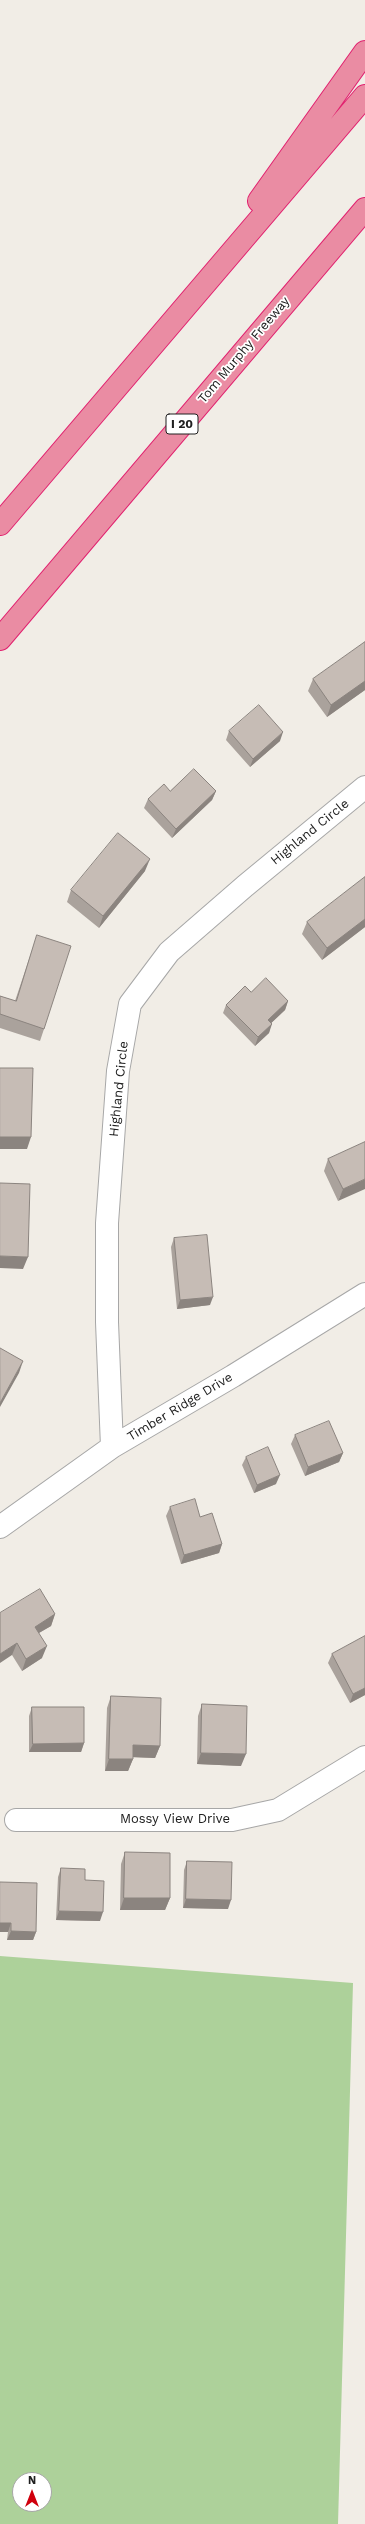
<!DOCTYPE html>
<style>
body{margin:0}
#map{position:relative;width:365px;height:2524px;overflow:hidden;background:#f1ede6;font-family:"Work Sans",sans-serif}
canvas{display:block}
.north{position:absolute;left:12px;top:2472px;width:40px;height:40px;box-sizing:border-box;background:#fff;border:1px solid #a6a6a6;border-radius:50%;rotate:0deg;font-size:11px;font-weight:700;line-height:16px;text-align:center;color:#202020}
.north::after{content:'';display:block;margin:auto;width:14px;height:18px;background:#d0000d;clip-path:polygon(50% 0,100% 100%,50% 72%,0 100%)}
</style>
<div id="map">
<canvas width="365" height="2524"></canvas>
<div class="north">N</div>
</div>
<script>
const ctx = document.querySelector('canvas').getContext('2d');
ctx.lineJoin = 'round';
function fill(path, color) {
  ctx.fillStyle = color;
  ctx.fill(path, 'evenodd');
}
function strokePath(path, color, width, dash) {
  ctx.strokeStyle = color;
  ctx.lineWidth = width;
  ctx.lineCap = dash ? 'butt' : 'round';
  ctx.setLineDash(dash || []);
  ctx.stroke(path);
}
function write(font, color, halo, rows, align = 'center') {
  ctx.font = font + ' "Work Sans",sans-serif';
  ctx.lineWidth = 3.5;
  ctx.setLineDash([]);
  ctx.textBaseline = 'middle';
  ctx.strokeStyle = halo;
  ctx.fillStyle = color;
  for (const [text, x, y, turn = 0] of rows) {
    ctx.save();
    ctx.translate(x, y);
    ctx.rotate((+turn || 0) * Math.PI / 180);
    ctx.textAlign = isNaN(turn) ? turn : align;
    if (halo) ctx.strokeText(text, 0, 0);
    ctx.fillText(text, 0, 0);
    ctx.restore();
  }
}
const forest = new Path2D(`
 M0,1956L353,1983L338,2524H0ZM20,2480H44V2504H20Z`);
const minor = new Path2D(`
 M112,1447L107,1322V1223L118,1071L130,1004L169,952L245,886L365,787
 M0,1527L112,1447L233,1376L365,1294
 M16,1820H232L278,1810L365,1757`);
const highway = new Path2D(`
 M259,201L365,52
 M0,524L365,96
 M0,639L365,209`);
const wall = new Path2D(`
 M365,642V690L327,717L308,691L313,679Z
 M229,731L280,741L250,767L226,740Z
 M216,791L212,800L172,838L144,808L148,799Z
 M145,871L99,928L67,902L71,890Z
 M365,877V927L322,960L302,934L307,922Z
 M37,935L44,1029L40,1041L0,1028V996L15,1001Z
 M251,992L288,1001L285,1010L271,1023L269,1033L255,1046L223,1013L226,1005Z
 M365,1142L338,1201L324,1171L328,1159Z
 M174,1238L210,1305L177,1309L171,1247Z
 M295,1435L343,1453L339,1462L305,1476L291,1444Z
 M246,1457L276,1484L254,1493L242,1465Z
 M170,1507L200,1517L222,1544L219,1553L181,1564L166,1516Z
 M0,1613L55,1614L51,1626L39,1633L42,1658L22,1671L12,1655Z
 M365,1636V1695L350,1703L328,1663L332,1654Z
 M111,1696L160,1746L155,1758L133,1757V1759L128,1771H105L107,1708Z
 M202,1704L241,1766L197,1764L198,1716Z
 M32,1707L84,1743L81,1752H29V1716Z
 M125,1852L170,1898L165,1910H120L121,1864Z
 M187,1861L228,1909L183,1908L184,1870Z
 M61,1868L85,1880L100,1921L56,1920L58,1877Z
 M0,1882L36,1932L33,1940H7L8,1932Z`);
const shadedWall = new Path2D(`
 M365,681V690L327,717L331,705Z
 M283,732L280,741L250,767L253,759Z
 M216,791L212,800L172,838L176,829Z
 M150,859L145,871L99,928L103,916Z
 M365,919V927L322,960L327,948Z
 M288,1001L285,1010L265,1029L268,1020Z
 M272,1024L269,1033L255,1046L258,1037Z
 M0,1137H31L27,1149H0Z
 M365,1179V1189L338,1201L343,1189Z
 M0,1256L28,1257L23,1269L0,1268Z
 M213,1297L210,1305L177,1309L180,1300Z
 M23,1361L19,1373L0,1407V1403Z
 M343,1453L339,1462L305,1476L308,1467Z
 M280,1475L276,1484L254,1493L257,1485Z
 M222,1544L219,1553L181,1564L184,1555Z
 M55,1614L51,1626L30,1638L35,1627Z
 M17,1643L12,1655L0,1663V1654Z
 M47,1646L42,1658L22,1671L26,1659Z
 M365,1688V1695L350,1703L353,1694Z
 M84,1743L81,1752H29L33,1744Z
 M133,1745L160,1746L155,1758L129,1757Z
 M201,1753L246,1754L241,1766L197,1764Z
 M109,1759H133L128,1771H105Z
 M124,1898H170L165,1910H120Z
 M186,1899L231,1900L228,1909L183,1908Z
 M59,1911L103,1912L100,1921L56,1920Z
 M0,1923H11L8,1932H0Z
 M11,1931L36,1932L33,1940H7Z`);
const building = new Path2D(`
 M365,642V681L331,705L313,679Z
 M259,705L283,732L253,759L229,731Z
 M194,769L216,791L176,829L148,799L164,784L170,791Z
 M118,833L150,859L103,916L71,890Z
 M365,877V919L327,948L307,922Z
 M37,935L71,946L44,1029L0,1014V996L16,1001Z
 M266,978L288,1001L268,1020L272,1024L258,1037L226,1005L245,986L251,992Z
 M0,1068H33L31,1137H0Z
 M365,1142V1179L343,1189L328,1159Z
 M0,1183L30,1184L28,1257L0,1256Z
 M207,1235L213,1297L180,1300L174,1238Z
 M0,1348L23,1361L0,1403Z
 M329,1421L343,1453L308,1467L295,1435Z
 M268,1447L280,1475L257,1485L246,1457Z
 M195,1499L200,1517L212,1513L222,1544L184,1555L170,1507Z
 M40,1589L55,1614L35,1627L47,1646L26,1659L17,1643L0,1654V1613Z
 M365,1636V1688L353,1694L332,1654Z
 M111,1696L161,1698L160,1746L133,1745V1759H109Z
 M202,1704L247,1706L246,1754L201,1753Z
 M32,1707H84V1743L33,1744Z
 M125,1852L170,1853V1898H124Z
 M187,1861L232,1862L231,1900L186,1899Z
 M61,1868L85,1869V1880L104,1881L103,1912L59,1911Z
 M0,1882L37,1883L36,1932L11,1931V1923H0Z`);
const shields = [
 [182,424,32]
];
const shieldNames = [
 ["I 20",182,424]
];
const streetNames = [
 ["Tom Murphy Freeway",244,350,-50],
 ["Highland Circle",310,832,-39],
 ["Highland Circle",119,1089,-84],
 ["Timber Ridge Drive",180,1407,-31],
 ["Mossy View Drive",175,1819]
];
fill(forest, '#add19a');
strokePath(minor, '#a7a7a7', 24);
strokePath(highway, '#e1216f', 24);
strokePath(minor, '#fff', 22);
strokePath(highway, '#ea8ca3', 22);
fill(wall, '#aaa29c');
fill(shadedWall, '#8b847f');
fill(building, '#c6bcb5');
strokePath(building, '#8b847f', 1);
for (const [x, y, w] of shields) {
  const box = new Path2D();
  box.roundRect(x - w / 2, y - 10, w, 20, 3);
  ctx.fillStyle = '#fff';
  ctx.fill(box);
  strokePath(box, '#202020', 1);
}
write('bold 12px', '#202020', null, shieldNames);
write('13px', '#202020', '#fff', streetNames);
</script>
